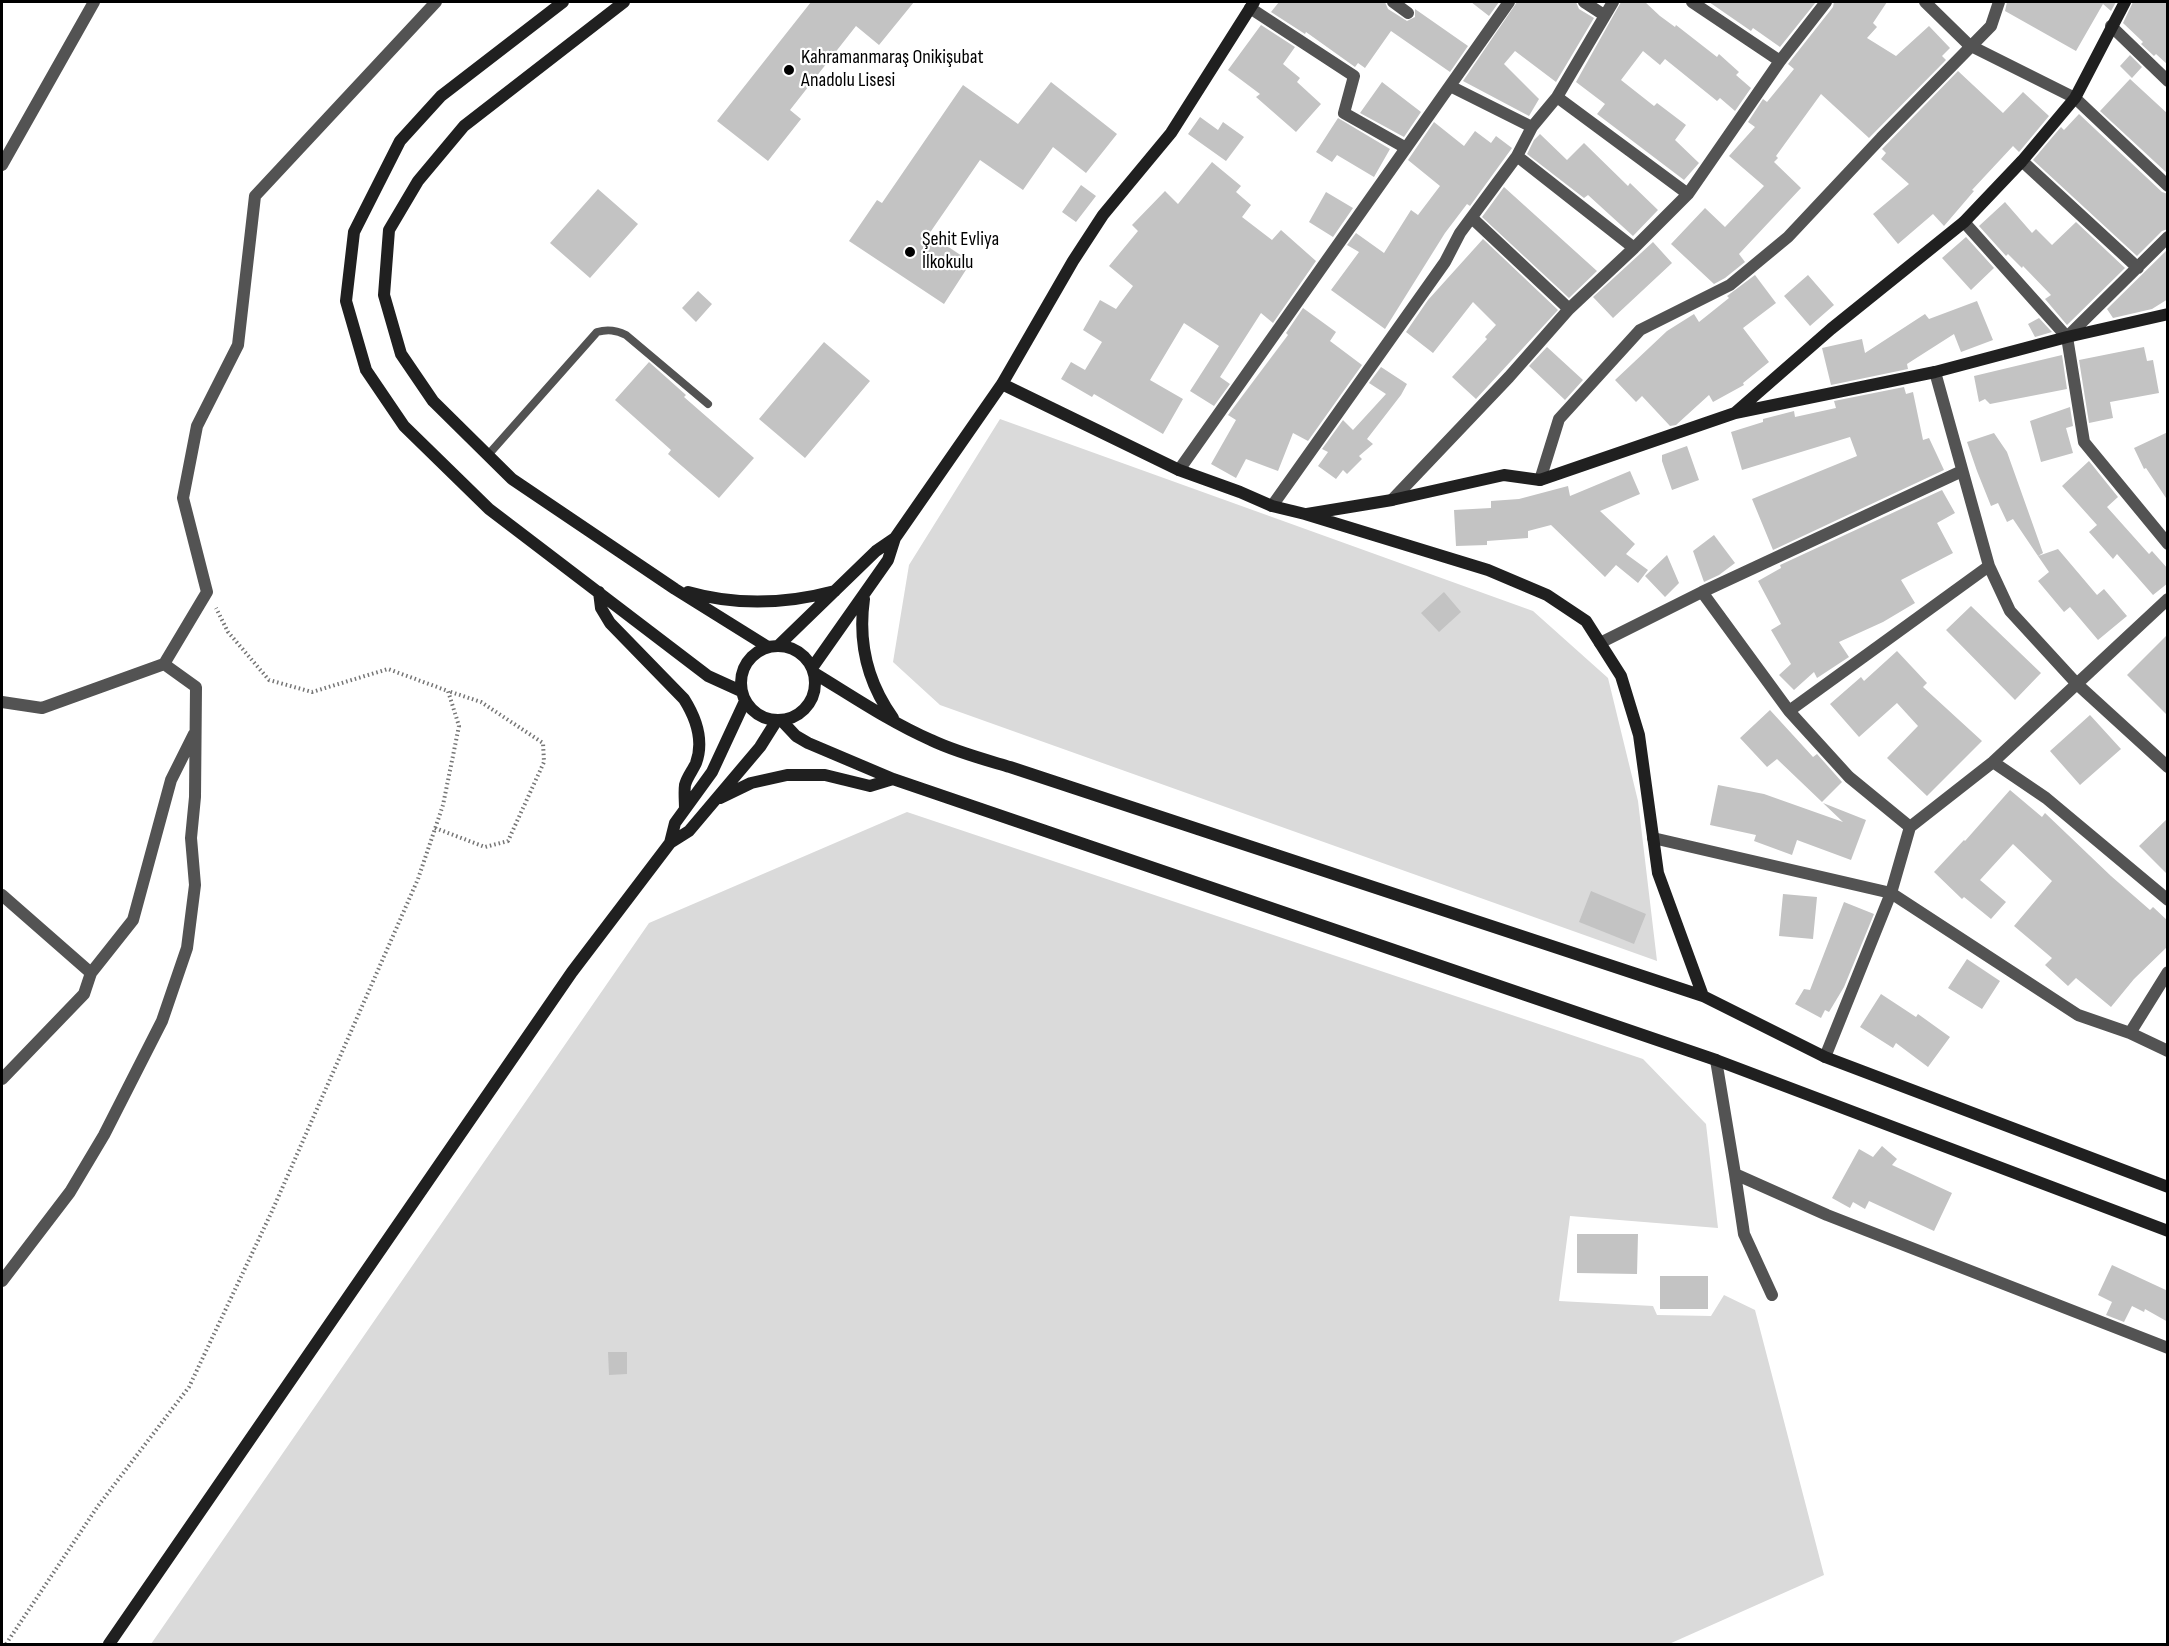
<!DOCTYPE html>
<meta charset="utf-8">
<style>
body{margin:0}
#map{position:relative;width:2169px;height:1646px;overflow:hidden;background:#fff;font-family:"Sofia Sans Condensed",sans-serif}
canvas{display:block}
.frame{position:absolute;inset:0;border:3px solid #000;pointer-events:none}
</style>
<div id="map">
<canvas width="2169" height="1646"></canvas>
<div class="frame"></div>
</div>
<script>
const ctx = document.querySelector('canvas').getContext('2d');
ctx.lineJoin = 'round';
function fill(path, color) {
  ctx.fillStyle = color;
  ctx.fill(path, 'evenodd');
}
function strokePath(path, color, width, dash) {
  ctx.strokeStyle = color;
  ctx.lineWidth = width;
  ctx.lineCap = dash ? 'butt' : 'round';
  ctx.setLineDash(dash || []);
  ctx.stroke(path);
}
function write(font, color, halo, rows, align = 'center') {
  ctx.font = font + ' "Sofia Sans Condensed",sans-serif';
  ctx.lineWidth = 4.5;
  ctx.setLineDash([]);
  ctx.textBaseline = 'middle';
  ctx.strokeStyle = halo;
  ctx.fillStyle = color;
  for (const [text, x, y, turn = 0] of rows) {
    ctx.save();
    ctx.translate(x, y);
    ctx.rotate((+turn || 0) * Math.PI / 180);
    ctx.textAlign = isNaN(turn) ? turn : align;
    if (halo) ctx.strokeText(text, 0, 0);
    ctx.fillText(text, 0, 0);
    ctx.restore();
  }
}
const green = new Path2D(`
 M1000,419L1533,611L1608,678L1638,801L1657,961L940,705L893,662L909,565Z
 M907,812L1643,1059L1706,1124L1718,1228L1570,1216L1559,1301L1653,1306L1657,1315L1711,1316L1724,1295L1755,1310L1824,1575L1669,1644H151L649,923Z`);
const building = new Path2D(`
 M811,2H914L879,45L856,26L790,110L801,119L768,161L717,121Z
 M1279,2H1385L1388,9L1407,21L1415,17V9L1468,46L1450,72L1391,31L1365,68L1358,63L1355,67L1306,32L1305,34L1271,12Z
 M1471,2H1499L1489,16Z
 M1517,2H1576L1579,9L1594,18L1556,82L1515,51L1504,64L1539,99L1529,116L1463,81Z
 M1621,2H1645L1660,16L1675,27L1676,25L1717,57L1719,54L1739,72L1736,75L1751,88L1735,111L1720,98L1717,101L1665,59L1660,65L1643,51L1621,80L1654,106L1657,103L1686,125L1675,140L1699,163L1684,180L1597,114L1605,104L1576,82Z
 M1709,2H1816L1780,47L1753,28L1751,31Z
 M1834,2H1887L1873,23L1877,27L1867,38L1896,56L1929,26L1950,48L1942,56L1946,60L1869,138L1821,94L1776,156L1778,158L1774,162L1801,188L1739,254L1745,262L1725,278L1714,284L1671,244L1705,208L1725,227L1764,186L1729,156L1755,127L1748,122L1763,99L1767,102L1794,69L1788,64L1833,7Z
 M2007,2H2116L2111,11L2103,4L2076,51L2005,11Z
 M2133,2H2168V65L2156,54L2154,56L2141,44L2143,42L2123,23Z
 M1261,25L1295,47L1283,64L1300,78L1297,82L1321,104L1296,132L1256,97L1260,94L1228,70Z
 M2130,55L2142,67L2132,78L2120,66Z
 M1958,71L2003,113L2023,92L2049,116L2019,152L2013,146L1972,190L1974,191L1944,226L1933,214L1898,244L1873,214L1909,184L1881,159L1886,153L1882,149Z
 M2130,79L2168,114V174L2100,111Z
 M1051,82L1117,134L1086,173L1053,147L1023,190L980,160L929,234L971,262L944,304L849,241L877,200L882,203L963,85L1018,124Z
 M1382,82L1421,112L1404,137L1360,113Z
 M2079,114L2162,192L2168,194V229L2162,231L2137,256L2033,160L2061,127L2064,130Z
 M1200,117L1218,130L1223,122L1244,137L1226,161L1188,134Z
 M1338,118L1390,149L1374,177L1337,155L1332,162L1316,152Z
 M1434,122L1464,146L1475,131L1491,143L1496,136L1512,148L1470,206L1467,204L1445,233L1385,329L1331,290L1359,252L1347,245L1356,233L1384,253L1411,210L1418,215L1440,186L1408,160Z
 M1540,134L1567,160L1584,143L1628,186L1630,183L1658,210L1633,236L1588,195L1584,198L1527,154L1534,140Z
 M1212,162L1241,186L1236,192L1251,205L1242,217L1272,240L1281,230L1316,261L1273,323L1261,313L1220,377L1230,384L1214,406L1190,391L1219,346L1184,323L1150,380L1183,399L1163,434L1094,394L1092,397L1061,379L1071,362L1085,370L1102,342L1083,330L1100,300L1116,309L1133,286L1109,266L1138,231L1132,225L1165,191L1178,204Z
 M1081,185L1096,196L1076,222L1062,212Z
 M1504,187L1597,271L1569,298L1482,217Z
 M598,189L638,224L590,278L550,243Z
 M1326,192L1353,208L1333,237L1309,222Z
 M2005,202L2032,233L2036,229L2052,245L2076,222L2125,268L2067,325L2045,299L2051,295L2023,266L2022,268L2008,254L2006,256L1979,226Z
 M1966,237L1994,268L1971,290L1942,258Z
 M1483,239L1558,310L1476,399L1452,377L1487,339L1485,337L1496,325L1473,302L1433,353L1406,332L1428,300Z
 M1653,242L1672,263L1613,318L1593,297Z
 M2168,249V299L2152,309L2113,318L2107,309Z
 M1755,275L1776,303L1743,328L1769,362L1743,383L1744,385L1713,402L1709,395L1676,425L1670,426L1642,396L1636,402L1615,380L1667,331L1694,314L1699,322L1729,298L1727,296Z
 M1808,275L1834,305L1810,326L1784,296Z
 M698,291L712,304L696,322L682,308Z
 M1977,301L1993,340L1961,352L1954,334L1907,364L1908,369L1831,385L1822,348L1862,339L1865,353L1925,314L1929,319Z
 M1303,308L1336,332L1330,341L1362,365L1308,441L1293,433L1278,471L1246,459L1236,478L1211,464L1236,420L1228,415L1288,335L1286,333Z
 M2039,318L2052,332L2035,337L2028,324Z
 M824,342L870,381L805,458L759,419Z
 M1547,347L1583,380L1565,400L1529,366Z
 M2144,347L2147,361L2153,360L2159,393L2110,402L2113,418L2089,423L2079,360Z
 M2062,355L2067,389L1990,404L1985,399L1979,402L1974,376Z
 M649,362L686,395L684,397L754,458L719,498L668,454L671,450L615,400Z
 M1381,367L1407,384L1401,395L1367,439L1373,444L1359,456L1362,459L1347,474L1343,470L1336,479L1318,466L1328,452L1322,449L1343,420L1353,430L1386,394L1369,383Z
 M1904,387L1906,394L1913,392L1923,440L1929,438L1944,470L1773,550L1752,499L1857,456L1850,437L1742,470L1731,432L1763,422V419L1794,411L1795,417L1836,408L1834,401Z
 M2070,407L2073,426L2066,428L2073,453L2041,462L2030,421Z
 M2168,432V501L2146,468L2144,469L2134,448Z
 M1994,433L2007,452L2043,553L2038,556L2013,519L2007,522L1998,503L1991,506L1977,471L1967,442Z
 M1687,446L1699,480L1672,490L1662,461V455Z
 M2089,461L2118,497L2107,507L2149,554L2152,551L2168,569V583L2153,595L2117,554L2113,559L2089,532L2097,525L2062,486Z
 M1630,471L1640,494L1600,511L1635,544L1626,554L1648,570L1638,583L1616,565L1605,577L1551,525L1528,531V538L1487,541V545L1456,546L1454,510L1491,508V501L1519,499L1568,486L1570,496Z
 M1942,490L1955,513L1937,523L1953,553L1901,580L1915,603L1883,622L1839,642L1849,657L1817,678L1814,672L1794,690L1779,675L1791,664L1771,630L1781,624L1758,581L1781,568L1780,565Z
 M1714,535L1735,563L1719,575L1704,582L1693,551Z
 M2058,549L2097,595L2104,589L2127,616L2098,640L2070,607L2064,612L2038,581L2049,572L2038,556Z
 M1667,555L1679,583L1665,597L1645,576Z
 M1444,592L1461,612L1439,632L1421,613Z
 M1971,606L2041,673L2015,700L1946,630Z
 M2168,634V716L2127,675Z
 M1897,651L1927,683L1923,687L1982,741L1927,796L1887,758L1918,726L1897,703L1859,737L1830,704L1861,677L1864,681Z
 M1770,710L1813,757L1817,754L1842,782L1822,802L1777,759L1767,767L1740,738Z
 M2090,715L2121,749L2080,785L2050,751Z
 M1718,785L1764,794L1843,822L1823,803L1866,820L1851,860L1797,840L1792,855L1754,841L1756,835L1710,825Z
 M2010,790L2042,817L2045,813L2111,876L2150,910L2153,907L2168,921V946L2134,979L2111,1007L2076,978L2068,986L2045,965L2052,958L2014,926L2052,881L2013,844L1980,880L2006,902L1991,919L1964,897L1962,899L1934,872L1964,840L1965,841Z
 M2168,818V875L2139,846Z
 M1591,891L1646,914L1634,944L1579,922Z
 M1783,894L1817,897L1813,939L1779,936Z
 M1844,902L1874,914L1844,987L1829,1012L1825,1010L1821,1018L1795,1004L1804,989L1810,990Z
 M1967,959L2000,981L1982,1009L1948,988Z
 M1881,994L1916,1017L1918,1014L1950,1037L1928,1067L1896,1043L1893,1048L1860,1027Z
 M1882,1146L1897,1159L1892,1165L1952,1193L1934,1231L1869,1201L1865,1209L1853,1202L1850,1208L1832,1198L1859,1149L1873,1157Z
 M1577,1234H1638L1637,1274L1577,1273Z
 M2112,1265L2168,1291V1322L2145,1309L2144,1312L2132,1306L2124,1322L2106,1315L2112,1302L2098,1295Z
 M1660,1276H1708V1309H1660Z
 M608,1352H627V1374L609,1375Z`);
const path = new Path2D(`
 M435,828L485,847L508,841L544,762L543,743L481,702L448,691
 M6,1644L98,1506L189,1387L273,1209L418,879L443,805L459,726L448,691L388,669L312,692L269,680L228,632L216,608`);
const lane = new Path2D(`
 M488,455L597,332C608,329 616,330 626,335L708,404`);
const street = new Path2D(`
 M1393,2L1408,13
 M1584,2L1604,15
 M1692,2L1780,61
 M1925,2L1969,45L2075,98L2168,186
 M1250,8L1354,76L1344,113L1406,148
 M2111,26L2168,81
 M1450,86L1532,127
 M1557,97L1688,194
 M1517,156L1634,248
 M2022,161L2138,268
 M2,165L94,2
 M1472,218L1569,309
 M1964,222L2067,337L2084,442L2168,544
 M2067,337L2168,237
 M1935,372L1989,566L2010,611L2077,684L2168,767
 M1179,470L1509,2
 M1540,480L1559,419L1640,330L1730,285L1788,237L1881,138L1991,26L1999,2
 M1392,500L1509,377L1569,309L1634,248L1688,194L1780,61L1826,2
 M1272,506L1445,262L1460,233L1517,156L1532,127L1557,97L1613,2
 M1702,592L1789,711L1849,777L1910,827
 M1600,643L1702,592L1962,471
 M2,702L42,708L164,664L207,592L183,498L197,426L238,345L255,196L436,2
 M1789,711L1989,566
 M1993,762L2046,798L2168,900
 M1653,838L1891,893L2078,1015L2130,1033L2168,1051
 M2,895L91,973L133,920L171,780L194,734
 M2130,1033L2168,972
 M1825,1057L1891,893L1910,827L1993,762L2168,599
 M1716,1060L1735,1174L1827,1215L2168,1348
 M2,1079L84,994L91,973
 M1735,1174L1744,1234L1772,1295
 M2,1281L70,1192L104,1135L162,1021L187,948L195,885L191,838L195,797L196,687L164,664`);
const secondary = new Path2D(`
 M563,2L441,96L400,141L354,232L346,301L366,370L404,426L489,509L708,676L741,691
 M624,2L464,126L418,181L389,230L384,295L401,354L433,401L512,479L675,589L768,647
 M1002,384L1179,470L1240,492L1272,506L1305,514L1488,570L1547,595L1586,621L1621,676L1639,735L1658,873L1703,996
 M1736,412L1831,329L1964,222L2022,161L2075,98L2125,2
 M1307,514L1392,500L1504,475L1540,480L1735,413L1935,372L2067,337L2168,314
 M599,592L601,608L610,623L684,699C696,718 704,741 696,763C693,770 687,777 685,785C684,792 685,802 685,809
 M688,592C737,606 786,604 835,591
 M864,599C858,642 867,682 893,718
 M779,645L876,551L895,538
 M741 683a37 37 0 1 1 74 0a37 37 0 1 1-74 0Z
 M812,668L888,560L895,538L1002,384L1073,261L1103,215L1171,133L1254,2
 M814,673C852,696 890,722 931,740C956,752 983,759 1010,767L1703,996L1825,1057L2168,1187
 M781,720L796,736L808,743L893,779L1716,1060L2168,1231
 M720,798L751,783L787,775H825L870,786L893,779
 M670,843L675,823L712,772L745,701
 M109,1644L572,972L670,843L689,831L760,747L777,720`);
const markers = [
 [789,70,6,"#000"],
 [910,252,6,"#000"]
];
const poiNames = [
 ["Kahramanmaraş Onikişubat",801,58],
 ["Anadolu Lisesi",801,81],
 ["Şehit Evliya",922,240],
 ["İlkokulu",922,263]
];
fill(green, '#dadada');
fill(building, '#c3c3c3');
strokePath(path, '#757575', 4, [1.5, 3]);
strokePath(lane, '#535353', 8);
strokePath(street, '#535353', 12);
strokePath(secondary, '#202020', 12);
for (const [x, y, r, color] of markers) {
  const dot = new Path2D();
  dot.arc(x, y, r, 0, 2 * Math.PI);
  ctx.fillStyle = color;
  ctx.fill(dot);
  strokePath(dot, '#fff', 2);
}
write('20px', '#000', '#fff', poiNames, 'left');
</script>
